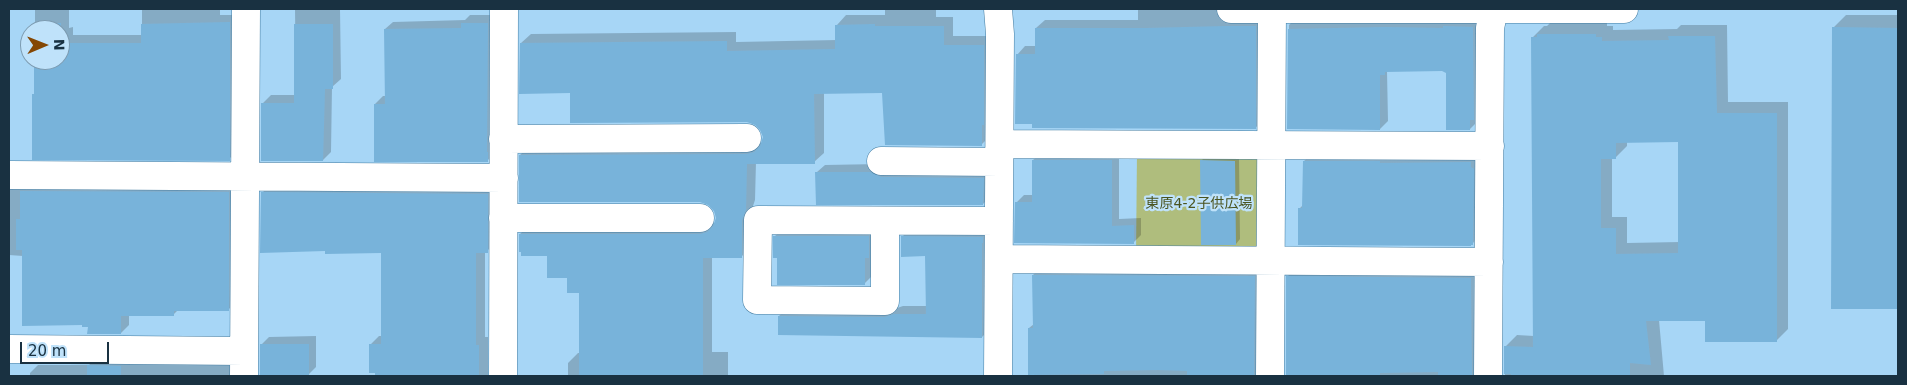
<!DOCTYPE html>
<meta charset="utf-8">
<style>
body{margin:0}
#map{position:relative;width:1907px;height:385px;overflow:hidden;background:#a7d6f6;font-family:"DejaVu Sans",sans-serif}
canvas{display:block}
.frame{position:absolute;inset:0;border:10px solid #193141;pointer-events:none}
.north{position:absolute;left:20px;top:20px;width:50px;height:50px;box-sizing:border-box;background:#bfe2fa;border:1px solid #7d9bb0;border-radius:50%;rotate:89deg;font-size:14px;font-weight:700;line-height:20px;text-align:center;color:#193141}
.north::after{content:'';display:block;margin:auto;width:18px;height:22px;background:#844704;clip-path:polygon(50% 0,100% 100%,50% 72%,0 100%)}
.scale{position:absolute;left:20px;top:342px;width:89px;height:22px;box-sizing:border-box;border:2px solid #193141;border-top:0;padding-left:6px;font-size:15px;line-height:18px;white-space:nowrap;color:#193141;-webkit-text-stroke:4px #bfe2fa;paint-order:stroke}
</style>
<div id="map">
<canvas width="1907" height="385"></canvas>
<div class="frame"></div>
<div class="north">N</div>
<div class="scale">20 m</div>
</div>
<script>
const ctx = document.querySelector('canvas').getContext('2d');
ctx.lineJoin = 'round';
function fill(path, color) {
  ctx.fillStyle = color;
  ctx.fill(path, 'evenodd');
}
function strokePath(path, color, width, dash) {
  ctx.strokeStyle = color;
  ctx.lineWidth = width;
  ctx.lineCap = dash ? 'butt' : 'round';
  ctx.setLineDash(dash || []);
  ctx.stroke(path);
}
function write(font, color, halo, rows, align = 'center') {
  ctx.font = font + ' "DejaVu Sans","Noto Sans JP",sans-serif';
  ctx.lineWidth = 4.5;
  ctx.setLineDash([]);
  ctx.textBaseline = 'middle';
  ctx.strokeStyle = halo;
  ctx.fillStyle = color;
  for (const [text, x, y, turn = 0] of rows) {
    ctx.save();
    ctx.translate(x, y);
    ctx.rotate((+turn || 0) * Math.PI / 180);
    ctx.textAlign = isNaN(turn) ? turn : align;
    if (halo) ctx.strokeText(text, 0, 0);
    ctx.fillText(text, 0, 0);
    ctx.restore();
  }
}
const green = new Path2D(`
 M1137,152L1261,156V251L1136,256Z`);
const shadow = new Path2D(`
 M35,9H69V28L73,27V35H142V9H220V15H238L237,151L229,159L33,95L35,93V60H60V30H35Z
 M295,9H340L341,79L332,87L331,152L323,160L262,104L271,95H296Z
 M885,9H936V17H953V36H994L991,135L981,145L883,92L824,93V153L814,162H756L755,200L752,209L751,247L741,257H712V352H728V376H568V363L578,353H580V292L548,255L520,234L530,224H711L715,223L717,218L715,210L709,204L520,155L530,145L758,144L762,143L764,137L761,129L756,124L747,121L572,92L521,43L531,34L736,32V42L837,40V25L846,15H885Z
 M1138,9H1227L1264,17V120L1255,128L1017,55L1025,46H1036V28L1045,20H1138Z
 M470,15H496L495,153L487,161L375,104L383,96H386L385,29L393,22L465,20Z
 M1846,15H1898V308H1833V28Z
 M1297,17H1481L1478,121L1470,129L1447,71H1387L1388,121L1380,129L1288,128L1289,25Z
 M1550,23H1607V26H1613V30L1677,29L1681,25H1727L1728,102H1788V329L1776,341L1707,320H1659L1664,376H1505V347L1517,335L1534,336L1532,38L1544,26H1547ZM1679,141L1680,242L1627,243V217H1612V158H1615L1627,146V142Z
 M1041,153H1119V219L1141,218V235L1133,243L1016,203L1024,195H1034L1033,160Z
 M1312,154H1478L1480,235L1473,243L1299,209L1304,204V161Z
 M1205,157H1239L1240,239L1236,244L1201,161Z
 M879,164L991,170V196L983,204L817,172L825,165Z
 M9,180L237,185L236,302L228,310H178L174,314L129,315V325L121,333L89,326L23,256L9,255Z
 M271,184L496,185V242L487,251H485V337H488V376H377L370,345L379,336H382V252L326,250L262,193Z
 M783,229H877L872,276L864,284L778,257L775,236Z
 M910,229H991L990,329L982,337L779,316L787,308L894,309L903,306H927L926,255L902,237Z
 M1299,265L1483,266L1490,376H1287V277Z
 M1041,267L1262,269L1263,376H1034L1029,328L1034,324L1033,275Z
 M316,336V367L308,375L261,345L269,337Z
 M96,358L235,364V376H30V373L38,365H89Z`);
const building = new Path2D(`
 M230,22V161L32,160V94H34V60H60V30H34V23H61V35H65V43H141V24Z
 M461,23H488L487,152H488V162H374V104H385L384,29L461,28Z
 M294,24H333V89H325L323,161H261V103H294Z
 M875,24V26H944V45H984V125H982V146L885,145L882,93L814,94L815,164H747L746,210L742,220V258H703V376H579V293H567V278H547V256H521V252H519V234H700L707,232L713,226L716,218L714,211L708,205L700,202H519V155L747,154L754,152L760,146L763,137L760,130L755,125L747,122L570,123V93L519,94L520,43L727,41V51L835,49V25Z
 M1227,26H1256V129L1032,128V124H1015L1016,54H1035V28H1147Z
 M1443,26L1473,27L1474,120H1470V130H1446V73L1442,71L1385,72V75H1380V130L1287,129L1288,29L1385,27L1443,28Z
 M1832,27L1898,28V309H1831Z
 M1537,34H1596V37H1602V41L1669,40L1668,36H1715L1717,113H1777V342H1705V321H1646L1651,365L1630,363V376H1511V374H1504V346L1533,347L1531,37H1537ZM1678,142V253L1616,254V228H1601V159H1616V143Z
 M1032,160H1112V226L1134,225V244L1014,243L1015,202H1032Z
 M1200,160L1235,161L1236,245H1201Z
 M1303,161H1380V163L1471,162V167L1474,169L1473,245H1471V246L1298,245V208H1302Z
 M815,172H870L881,177L984,178L983,205H816Z
 M20,191L229,192V311H174V316H121V334H87L88,327H82V325L22,326V250H16V219H20Z
 M261,192L488,194V253H476V345H479V376H375V373H369V344H381V253L325,254V251L260,253Z
 M773,236H869V258H865V285H777V258H773Z
 M901,236L983,237V243H982V338L778,335V316L885,317L894,314H926L925,256L901,257Z
 M1032,275L1255,276L1254,375L1187,376V371L1158,370L1104,371V374L1028,375V328H1033Z
 M1286,276L1471,278L1472,375H1438V372L1380,373V375L1320,376L1286,375Z
 M260,344H309V376H260Z
 M87,365L121,366V376H87Z`);
const minor = new Path2D(`
 M998,9L1000,34L998,376
 M1231,9H1624
 M503,139L747,138
 M1000,144L1490,146
 M881,161L999,162
 M9,175L504,178
 M503,218H700
 M885,221V301L757,300L758,220L999,221
 M999,259L1489,262
 M9,349L244,351
 M244,376L246,9
 M503,376L504,9
 M1270,376L1272,9
 M1488,376L1490,28L1494,9`);
const parkNames = [
 ["東原4-2子供広場",1199,204]
];
fill(green, '#afbd7d');
fill(shadow, '#0003');
fill(building, '#78b3da');
strokePath(minor, '#437ca1', 29);
strokePath(minor, '#fff', 28);
write('14px', '#4a541f', '#bfe2fa', parkNames);
</script>
